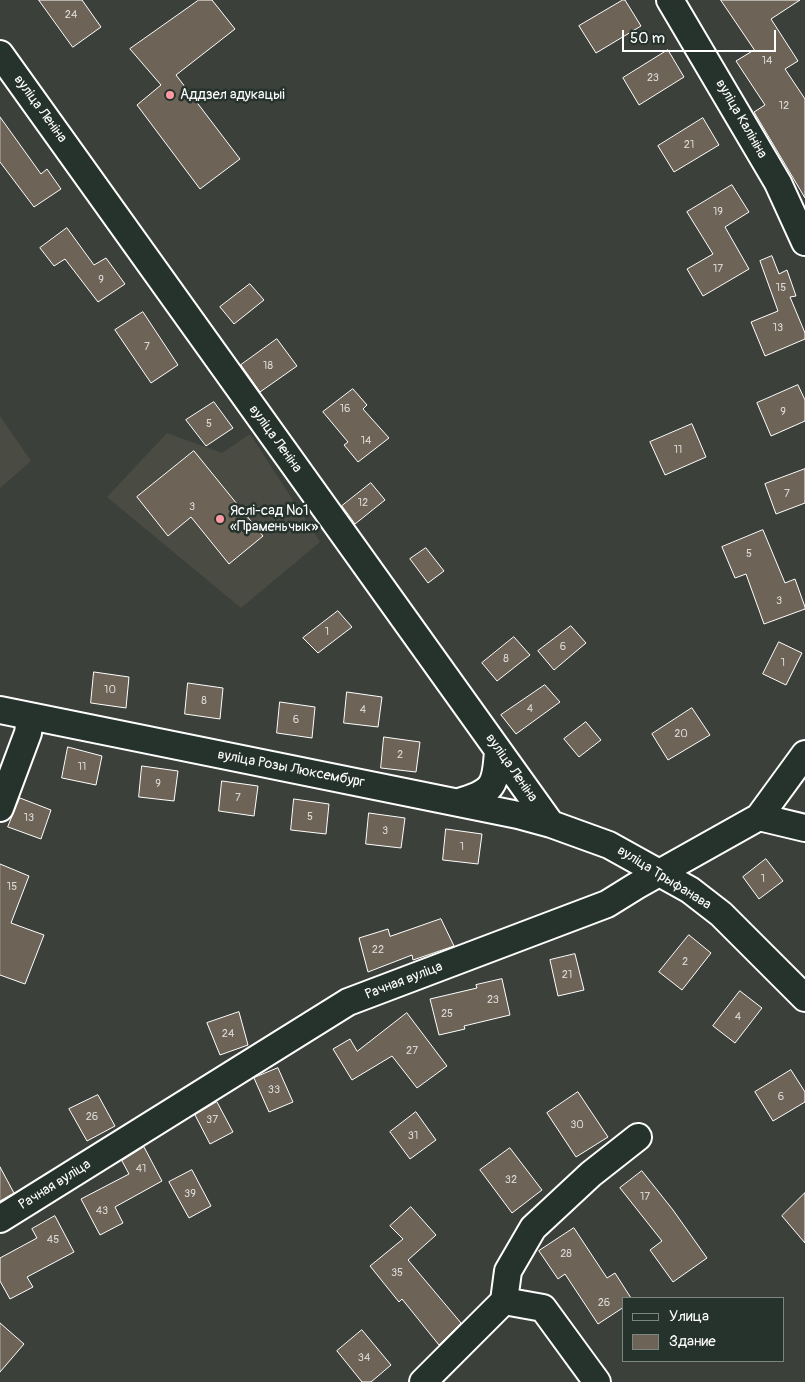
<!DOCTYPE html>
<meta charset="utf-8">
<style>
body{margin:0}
#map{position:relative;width:805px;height:1382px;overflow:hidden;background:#3b413a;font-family:Pangolin,sans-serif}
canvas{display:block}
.legend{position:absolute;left:622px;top:1297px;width:162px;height:65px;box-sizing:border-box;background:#26332d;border:1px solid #7d8581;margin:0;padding:6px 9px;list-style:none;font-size:15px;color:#fff}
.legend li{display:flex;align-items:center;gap:10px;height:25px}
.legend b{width:25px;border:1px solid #7d8581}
.scale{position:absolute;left:622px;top:30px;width:154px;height:22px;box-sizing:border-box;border:2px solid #fff;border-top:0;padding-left:6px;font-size:15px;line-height:18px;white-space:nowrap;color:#fff;-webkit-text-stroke:4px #26332d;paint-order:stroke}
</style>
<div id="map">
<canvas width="805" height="1382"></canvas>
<ul class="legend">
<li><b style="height:6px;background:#26332d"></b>Улица</li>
<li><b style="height:14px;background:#6d6357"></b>Здание</li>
</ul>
<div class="scale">50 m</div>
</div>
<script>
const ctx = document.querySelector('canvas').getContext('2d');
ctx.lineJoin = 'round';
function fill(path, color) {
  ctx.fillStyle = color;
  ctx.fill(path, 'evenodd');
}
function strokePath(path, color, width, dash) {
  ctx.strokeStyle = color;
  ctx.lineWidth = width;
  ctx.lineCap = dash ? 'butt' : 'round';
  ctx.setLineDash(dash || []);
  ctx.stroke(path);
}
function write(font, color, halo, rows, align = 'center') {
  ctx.font = font + ' Pangolin,sans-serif';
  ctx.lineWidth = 5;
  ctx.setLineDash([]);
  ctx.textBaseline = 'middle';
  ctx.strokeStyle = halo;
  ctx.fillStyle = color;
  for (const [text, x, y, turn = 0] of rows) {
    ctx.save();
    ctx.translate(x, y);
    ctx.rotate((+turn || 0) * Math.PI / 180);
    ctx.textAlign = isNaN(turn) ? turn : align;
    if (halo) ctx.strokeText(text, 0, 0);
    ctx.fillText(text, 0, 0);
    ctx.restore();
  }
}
const built = new Path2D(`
 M0,416L31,461L0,488Z
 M167,433L222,453L250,434L320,542L241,608L107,497Z`);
const building = new Path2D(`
 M39,0H82L101,27L73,47Z
 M199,0H212L235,29L176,75L240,159L200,189L137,105L161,85L130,49Z
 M623,0H625L641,26L596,53L579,26Z
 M721,0H800L771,19L798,61L785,69L805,99V198L754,112L765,105L736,61L754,50Z
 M668,50L684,77L639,105L623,78Z
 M0,117L41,174L47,169L61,189L34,207L0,162Z
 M703,118L719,145L674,172L658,146Z
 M732,185L749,212L725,227L749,269L703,296L687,269L713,254L687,212Z
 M67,228L94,265L106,258L125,284L98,302L65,259L54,266L40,248Z
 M772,256L779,274L787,270L796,296L790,297L805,333V339L765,356L751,322L778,311L760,261Z
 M250,284L264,300L234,324L220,307Z
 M143,312L178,365L151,383L115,330Z
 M277,339L297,366L260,392L241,365Z
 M798,385L805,400V421L771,436L757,403Z
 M353,389L367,405L363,409L389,438L358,462L344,445L348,442L323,412Z
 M214,402L233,428L206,446L186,420Z
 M692,424L706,457L665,475L650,442Z
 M194,451L263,536L229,564L191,517L168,536L137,497Z
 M805,469V503L776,514L765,484Z
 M371,483L385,500L355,524L342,506Z
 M763,530L785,583L795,579L805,607V609L764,624L746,574L735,578L722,547Z
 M426,548L444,571L428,583L410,559Z
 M338,611L352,627L318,653L303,638Z
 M571,626L586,643L554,670L538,651Z
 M514,637L530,655L497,681L482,663Z
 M779,642L802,653L786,685L763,674Z
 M94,672L129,677L126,708L91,703Z
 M188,683L223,688L220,719L185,714Z
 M545,685L560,702L516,734L501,715Z
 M347,692L382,697L378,727L344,723Z
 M280,702L315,707L312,738L277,733Z
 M692,708L710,735L668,760L652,734Z
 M586,722L601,740L579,757L564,739Z
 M384,737L420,742L416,772L381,768Z
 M68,747L102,756L96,785L62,778Z
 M142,766L178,771L174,801L139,797Z
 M222,781L258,786L254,816L219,811Z
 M20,798L51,810L41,839L8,827Z
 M294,799L329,804L326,834L291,830Z
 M369,813L405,818L401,848L366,844Z
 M446,829L482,834L478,864L443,860Z
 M766,859L783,881L759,899L743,877Z
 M0,864L29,876L11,923L44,935L25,984L0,975Z
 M441,919L454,946L413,960L412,955L368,972L359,938L388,929L390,936Z
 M689,935L711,953L682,990L659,972Z
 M575,954L584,990L558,996L550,960Z
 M502,979L510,1015L464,1026L465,1029L439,1035L430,999L477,988L476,985Z
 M740,991L762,1008L735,1043L713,1026Z
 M239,1012L248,1045L220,1055L207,1023Z
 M407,1013L447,1066L417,1088L392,1056L352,1080L333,1049L350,1039L357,1051Z
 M278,1068L293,1102L269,1112L254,1078Z
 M791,1070L805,1092V1102L773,1121L755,1092Z
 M578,1092L608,1137L576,1157L547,1113Z
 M98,1095L115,1126L87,1141L69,1109Z
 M217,1102L233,1132L210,1144L195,1115Z
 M416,1112L436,1140L410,1159L390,1132Z
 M144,1147L162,1181L115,1207L123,1223L100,1235L81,1199L129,1174L122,1161Z
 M510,1148L542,1190L512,1213L480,1170Z
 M0,1167L14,1193L0,1201Z
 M192,1170L211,1206L189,1218L169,1182Z
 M642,1171L673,1210L707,1258L673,1282L650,1250L662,1241L620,1188Z
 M805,1193V1243L782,1216Z
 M411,1207L436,1235L408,1260L461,1323L439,1345L402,1299L399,1302L370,1266L403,1239L390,1226Z
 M55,1216L74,1252L27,1277L33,1287L10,1299L0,1281V1258L37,1238L32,1229Z
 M574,1228L607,1278L615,1273L631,1298H624V1307L598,1324L565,1274L558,1279L539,1251Z
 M0,1323L24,1344L0,1372Z
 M362,1330L391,1365L371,1382H362L337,1351Z`);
const minor = new Path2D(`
 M670,0L778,183L805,242
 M0,54L551,824
 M0,710L518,815L551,824L609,845L690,890L721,914L805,998
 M459,802C494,792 496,785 498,750
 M0,808L28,733L30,717
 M759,817L805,828
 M0,1219L348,1002L607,904L636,886L759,817L805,754
 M504,1301L508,1271L533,1228L591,1174L638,1137
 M423,1382L504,1301L543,1308L597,1382`);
const markers = [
 [170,95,5,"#ff9aa2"],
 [220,519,5,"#ff9aa2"]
];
const numberNames = [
 ["24",71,15],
 ["14",767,61],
 ["23",653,78],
 ["12",784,106],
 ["21",689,145],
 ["19",718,212],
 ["17",718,269],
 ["9",101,280],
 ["15",781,288],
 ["13",778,328],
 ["7",147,347],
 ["18",268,366],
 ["16",345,409],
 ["9",783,412],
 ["5",209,424],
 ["14",366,441],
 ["11",678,450],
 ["7",787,494],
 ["12",363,503],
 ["3",192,507],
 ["5",749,554],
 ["3",779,601],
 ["1",327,632],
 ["6",563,647],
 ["8",506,659],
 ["1",783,663],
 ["10",110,690],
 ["8",204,701],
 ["4",530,709],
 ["4",363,710],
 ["6",296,720],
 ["20",681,734],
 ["2",400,755],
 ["11",82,767],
 ["9",158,784],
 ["7",238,798],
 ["5",310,817],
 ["13",29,818],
 ["3",385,831],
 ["1",462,847],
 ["1",763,879],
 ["15",12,887],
 ["22",378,950],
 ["2",685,962],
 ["21",567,975],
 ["23",493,1000],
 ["25",447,1014],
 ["4",738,1017],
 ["24",228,1034],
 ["27",412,1051],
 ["33",274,1090],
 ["6",781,1097],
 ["26",92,1117],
 ["37",212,1120],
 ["30",577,1125],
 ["31",413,1136],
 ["41",141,1169],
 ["32",511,1180],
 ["39",190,1194],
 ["17",645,1197],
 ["43",102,1211],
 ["45",53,1240],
 ["28",566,1254],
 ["35",397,1273],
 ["26",604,1303],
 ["34",364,1358]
];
const poiNames = [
 ["Аддзел адукацыі",180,95],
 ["Яслі-сад №1",230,511],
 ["«Праменьчык»",230,527]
];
const streetNames = [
 ["вуліца Леніна",40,109,54],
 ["вуліца Калініна",741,119,60],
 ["вуліца Леніна",275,439,54],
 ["вуліца Леніна",511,768,55],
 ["вуліца Розы Люксембург",291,769,11],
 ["вуліца Трыфанава",664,878,32],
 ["Рачная вуліца",404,981,-21],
 ["Рачная вуліца",55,1185,-32]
];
fill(built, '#4a4b43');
fill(building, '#6d6357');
strokePath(building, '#fff', 1);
strokePath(minor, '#fff', 30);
strokePath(minor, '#26332d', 26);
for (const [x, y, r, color] of markers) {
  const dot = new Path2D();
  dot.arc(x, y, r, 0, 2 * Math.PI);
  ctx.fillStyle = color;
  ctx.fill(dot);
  strokePath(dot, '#26332d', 2);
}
write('11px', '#dad8d5', null, numberNames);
write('14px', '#fff', '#26332d', poiNames, 'left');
write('14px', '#fff', '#26332d', streetNames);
</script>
